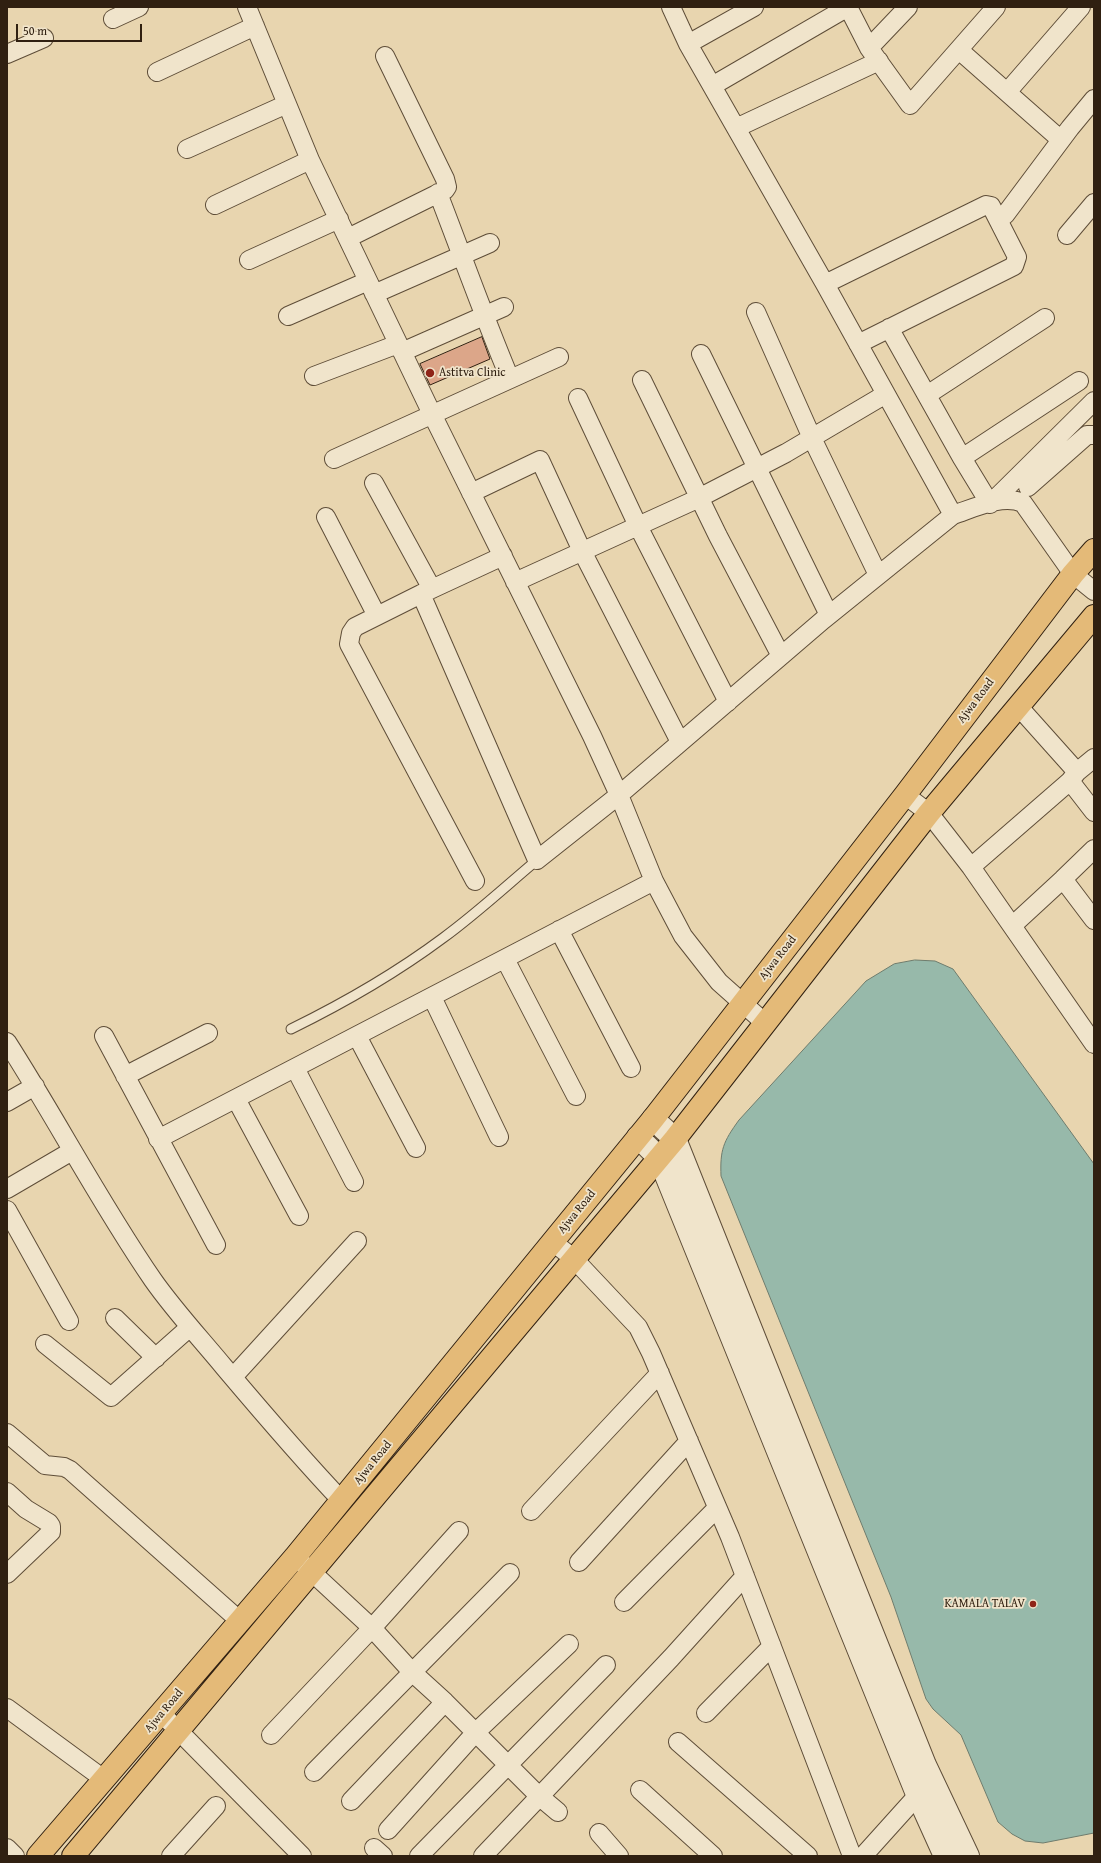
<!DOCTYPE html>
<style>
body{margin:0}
#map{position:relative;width:1101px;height:1863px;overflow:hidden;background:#e8d5af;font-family:"Gentium Book Plus",serif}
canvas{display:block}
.frame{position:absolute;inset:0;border:8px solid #302011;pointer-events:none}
.scale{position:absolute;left:16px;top:24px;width:126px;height:18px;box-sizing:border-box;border:2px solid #302011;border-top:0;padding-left:5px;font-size:12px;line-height:14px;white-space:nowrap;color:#302011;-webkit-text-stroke:3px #f0e4cb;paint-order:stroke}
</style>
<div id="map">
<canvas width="1101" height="1863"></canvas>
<div class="frame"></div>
<div class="scale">50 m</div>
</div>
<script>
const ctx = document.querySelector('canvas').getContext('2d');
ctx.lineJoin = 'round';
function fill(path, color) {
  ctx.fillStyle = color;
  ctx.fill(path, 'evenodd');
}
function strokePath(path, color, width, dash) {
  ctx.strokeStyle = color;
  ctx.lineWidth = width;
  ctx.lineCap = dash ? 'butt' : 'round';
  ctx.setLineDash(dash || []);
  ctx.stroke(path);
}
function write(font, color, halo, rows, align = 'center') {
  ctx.font = font + ' "Gentium Book Plus",serif';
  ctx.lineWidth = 3.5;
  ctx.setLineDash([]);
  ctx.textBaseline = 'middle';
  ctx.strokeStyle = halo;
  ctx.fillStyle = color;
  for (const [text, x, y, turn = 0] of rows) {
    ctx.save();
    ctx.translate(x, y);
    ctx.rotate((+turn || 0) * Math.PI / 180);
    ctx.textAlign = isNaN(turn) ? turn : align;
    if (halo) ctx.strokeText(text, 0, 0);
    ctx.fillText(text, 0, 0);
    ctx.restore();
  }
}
const water = new Path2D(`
 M915,960L935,961L953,969L1094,1164V1833L1043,1843L1025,1841L1012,1834L998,1822L961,1735L933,1709L926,1699L891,1597L721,1176C720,1150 723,1142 739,1120L866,981L894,964Z`);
const building = new Path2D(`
 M482,337L490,359L430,385L420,364Z`);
const service = new Path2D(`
 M291,1029C344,1003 396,973 443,938C476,914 506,886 537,860`);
const minor = new Path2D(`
 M247,7L310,160L432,414L592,736L619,795L654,881L683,936L719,982L765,1023
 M671,7L688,44L825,284L953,515C974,508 1002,494 1023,503L1073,574L1094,591
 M848,7L869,48L910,105L996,7
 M113,19L139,7
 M688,44L754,7
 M869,48L908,7
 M959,50L1061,140
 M7,54L44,38
 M157,72L255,26
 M712,86L848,7
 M1008,91L1081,7
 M736,128L879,61
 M187,149L287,104
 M438,193C462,255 484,317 510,379
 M215,205L310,160
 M1005,215L1070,128L1094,99
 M1067,235L1094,203
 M348,238L445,190L447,187L445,179L385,56
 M249,260L339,219
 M825,284L986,205L991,206L1017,257L1014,266L858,344
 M374,294L490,243
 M756,312L812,438L878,575
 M288,316L368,281
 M889,328L962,458L990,504L1094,401
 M402,352L504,307
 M701,354L829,615
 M314,376L398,344
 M642,380L718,536L781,656
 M927,395L1045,318
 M578,398L638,526L728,702
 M962,458L1079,381
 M334,459L559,357
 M374,483L432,589
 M1028,487L1087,435H1094
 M471,493L540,460L582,551L680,742
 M326,517L377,616
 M515,582L695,500L786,453L886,394
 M421,594L537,860L619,795L823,620L953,515
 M1018,706L1077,772
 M1070,781L1094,812
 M905,795L929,813L971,867L1094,1044
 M1094,849L1063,879L1094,920
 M971,867L1070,781L1077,772L1094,758
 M475,881L349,644L351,633L355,627L421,594L503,556
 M1012,926L1063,879
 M559,930L631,1068
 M505,959L576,1096
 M432,997L499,1137
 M104,1036L216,1245
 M357,1036L416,1148
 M7,1042C57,1120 100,1203 153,1280C174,1310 200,1338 224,1367C262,1412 301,1458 342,1501
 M295,1068L354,1182
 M125,1076L208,1033
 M236,1099L299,1216
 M7,1102L35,1086
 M158,1139L654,881
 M7,1189L72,1151
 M7,1210L69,1321
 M553,1242L573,1258L638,1327L651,1353L730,1537L852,1856
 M115,1318L156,1358
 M45,1344L111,1397L190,1327
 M233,1377L357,1241
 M7,1433L45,1465L64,1467L70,1470L240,1621
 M7,1492L26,1509L49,1523L51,1526V1532L7,1574
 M531,1511L660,1373
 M579,1562L689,1441
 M302,1563L372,1628L412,1672L445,1702L539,1796L558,1812
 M624,1602L717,1508
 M7,1708L105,1780
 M706,1713L772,1646
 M162,1714L302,1856
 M271,1735L372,1628L459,1531
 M678,1742L808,1856
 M314,1772L510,1573
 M640,1790L713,1856
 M351,1801L445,1702
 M388,1830L476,1732L569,1644
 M599,1833L619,1856
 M7,1848L15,1856
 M374,1848L383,1856
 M171,1856L216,1806
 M419,1856L606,1665
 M483,1856L671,1658L745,1576
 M863,1856L926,1786`);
const tertiary = new Path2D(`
 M653,1119L675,1139L925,1765L968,1856
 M638,1137L659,1158L917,1794L945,1856`);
const primary = new Path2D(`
 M38,1856L295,1557L653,1119L905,795L1073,574L1094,550
 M73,1856L675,1139L929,813L1094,616`);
const markers = [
 [430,373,5,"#8f2418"],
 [1033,1604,4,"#8f2418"]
];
const poiNames = [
 ["Astitva Clinic",439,373],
 ["KAMALA TALAV",1025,1604,"right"]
];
const streetNames = [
 ["Ajwa Road",976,701,-53],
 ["Ajwa Road",778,958,-52],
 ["Ajwa Road",577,1212,-51],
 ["Ajwa Road",373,1463,-51],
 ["Ajwa Road",164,1711,-50]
];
fill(water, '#97b9aa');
strokePath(water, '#6e7c6d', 1);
fill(building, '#dca689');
strokePath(building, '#302011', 1);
strokePath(service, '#5e4d38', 11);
strokePath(minor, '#5e4d38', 20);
strokePath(tertiary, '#5e4d38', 24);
strokePath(primary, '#302011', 24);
strokePath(service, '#f0e4cb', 9);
strokePath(minor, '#f0e4cb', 18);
strokePath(tertiary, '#f0e4cb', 22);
strokePath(primary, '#e4ba78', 22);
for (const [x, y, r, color] of markers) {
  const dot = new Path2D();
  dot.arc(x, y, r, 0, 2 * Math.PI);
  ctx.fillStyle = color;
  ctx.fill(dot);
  strokePath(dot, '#f0e4cb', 1.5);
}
write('12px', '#302011', '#f0e4cb', poiNames, 'left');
write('12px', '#302011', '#f0e4cb', streetNames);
</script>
